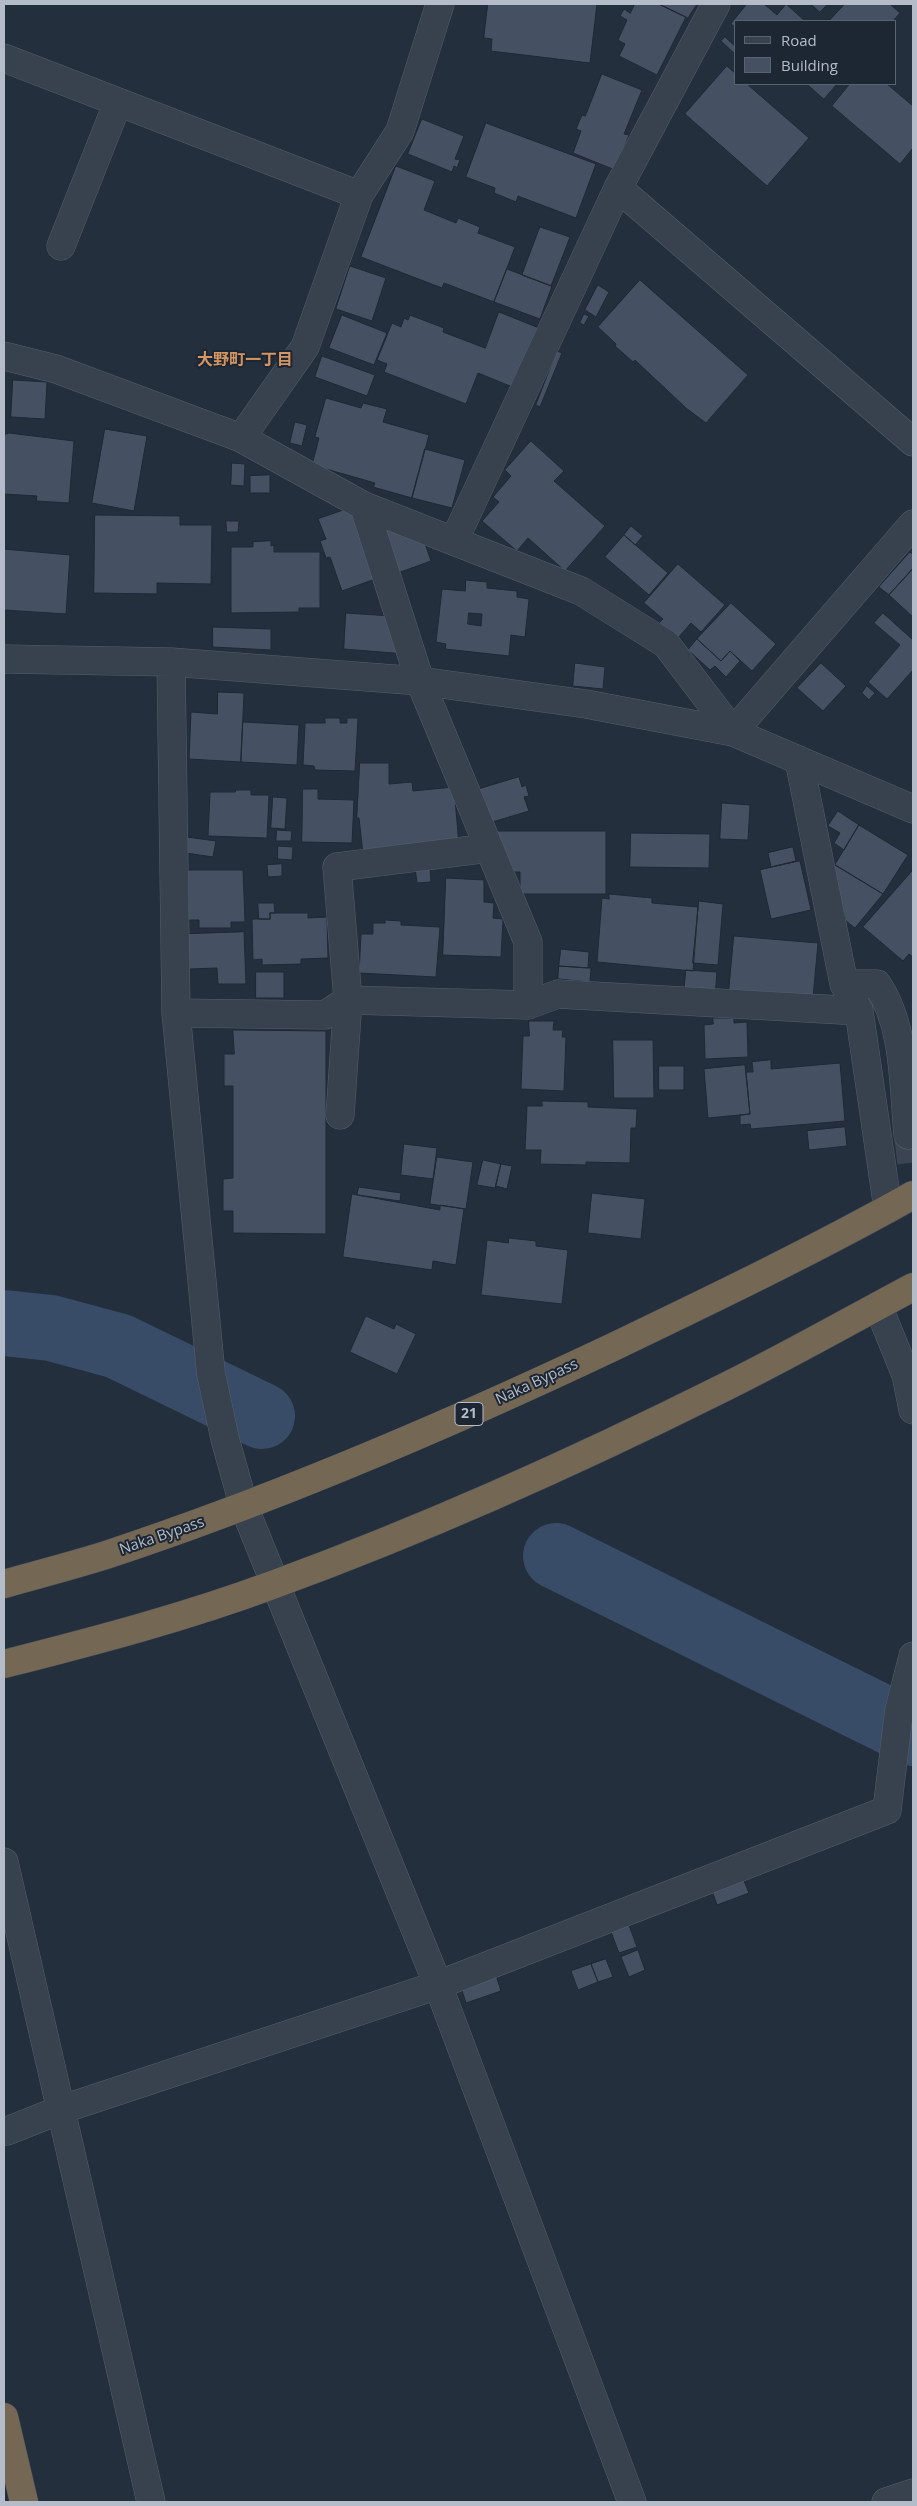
<!DOCTYPE html>
<meta charset="utf-8">
<style>
body{margin:0}
#map{position:relative;width:917px;height:2506px;overflow:hidden;background:#242f3e;font-family:"Open Sans",sans-serif}
canvas{display:block}
.frame{position:absolute;inset:0;border:5px solid #b4bcc9;pointer-events:none}
.legend{position:absolute;left:734px;top:20px;width:162px;height:65px;box-sizing:border-box;background:#1d2633;border:1px solid #59626f;margin:0;padding:6px 9px;list-style:none;font-size:15px;color:#b4bcc9}
.legend li{display:flex;align-items:center;gap:10px;height:25px}
.legend b{width:25px;border:1px solid #59626f}
</style>
<div id="map">
<canvas width="917" height="2506"></canvas>
<div class="frame"></div>
<ul class="legend">
<li><b style="height:6px;background:#38414e"></b>Road</li>
<li><b style="height:14px;background:#455162"></b>Building</li>
</ul>
</div>
<script>
const ctx = document.querySelector('canvas').getContext('2d');
ctx.lineJoin = 'round';
function strokePath(path, color, width, dash) {
  ctx.strokeStyle = color;
  ctx.lineWidth = width;
  ctx.lineCap = dash ? 'butt' : 'round';
  ctx.setLineDash(dash || []);
  ctx.stroke(path);
}
function fill(path, color) {
  ctx.fillStyle = color;
  ctx.fill(path, 'evenodd');
}
function write(font, color, halo, rows, align = 'center') {
  ctx.font = font + ' "Open Sans","Noto Sans JP",sans-serif';
  ctx.lineWidth = 4;
  ctx.setLineDash([]);
  ctx.textBaseline = 'middle';
  ctx.strokeStyle = halo;
  ctx.fillStyle = color;
  for (const [text, x, y, turn = 0] of rows) {
    ctx.save();
    ctx.translate(x, y);
    ctx.rotate((+turn || 0) * Math.PI / 180);
    ctx.textAlign = isNaN(turn) ? turn : align;
    if (halo) ctx.strokeText(text, 0, 0);
    ctx.fillText(text, 0, 0);
    ctx.restore();
  }
}
const river = new Path2D(`
 M4,1323L51,1328L118,1346L262,1416
 M556,1556L913,1733`);
const building = new Path2D(`
 M488,4H597L590,63L491,51L492,39L484,38Z
 M635,4H659L686,17L657,75L619,56L625,44L618,40L627,20L620,16L624,9L630,13Z
 M659,4H697L688,18Z
 M747,4H764L777,15L786,4L805,21H736V28L731,24Z
 M811,4H828L820,12Z
 M845,4H890L900,13L893,21H829Z
 M725,37L736,47V55L721,41Z
 M727,66L736,74V84H747L809,138L767,186L685,114Z
 M602,74L642,90L624,134L629,135L615,170L573,153L581,131L576,129L582,115L585,116Z
 M807,84H837L824,99Z
 M850,84H887L913,106V148L900,164L832,106Z
 M422,119L464,136L455,159L460,160L457,168L454,166L452,172L408,154Z
 M486,123L596,164L576,218L518,196L516,202L494,193L495,188L466,177Z
 M396,166L435,181L424,210L456,223L458,218L480,227L478,233L515,247L494,302L444,283L442,288L361,257Z
 M540,227L570,237L551,286L522,275Z
 M350,266L386,278L372,321L336,309Z
 M507,269L552,286L540,319L494,302Z
 M640,280L748,375L706,423L686,408L635,360L633,362L615,346L616,344L598,327Z
 M598,285L609,292L596,317L585,310Z
 M499,312L539,328L515,388L478,373L466,404L384,372L387,364L377,360L392,323L401,327L404,318L408,320L410,315L444,328L443,332L485,348Z
 M584,314L589,316L584,325L580,323Z
 M342,315L387,333L374,365L329,348Z
 M557,351L562,353L540,407L536,405Z
 M322,356L375,375L367,396L315,377Z
 M13,380L47,382L45,419L11,417Z
 M326,398L361,408L363,403L387,409L383,422L429,435L412,498L373,487L375,483L312,465L319,438L315,437Z
 M295,422L307,425L302,446L290,443Z
 M105,429L147,436L134,511L92,503Z
 M9,433L74,441L69,503L36,501L37,496L4,494V435Z
 M531,441L564,471L554,481L605,526L565,571L528,538L517,551L482,521L499,502L493,497L511,476L505,470Z
 M425,449L465,460L452,508L412,498Z
 M232,463L245,464L244,486L231,485Z
 M270,475V493H250V476Z
 M353,507L378,578L342,591L330,557L326,558L320,541L326,539L318,519Z
 M95,515L180,516V525H212L211,584L157,583V594L94,593Z
 M226,521H239L238,532H227Z
 M377,525L421,532L431,561L395,574Z
 M631,526L643,536L635,545L624,535Z
 M624,535L668,573L649,595L605,557Z
 M271,541V546L274,545V552H320V608H299V612L231,613V547H253V542Z
 M4,549L70,555L66,614L4,610Z
 M910,552L913,555V568L889,595L879,587Z
 M678,564L725,605L701,632L691,623L677,639L659,623L663,619L644,603Z
 M913,569V617L889,595Z
 M466,580L487,582V588L517,591V597L529,599L525,637L511,635L509,656L445,649L446,644L436,642L442,589L465,591ZM469,613L482,614L481,626L468,624Z
 M731,603L776,644L752,671L730,651L721,661L697,639Z
 M346,613L391,616L405,654L344,649Z
 M883,613L913,640V670L887,699L868,682L900,645L874,623Z
 M213,627L271,629V650L213,647Z
 M697,639L721,661L730,651L740,661L726,677L715,666L710,670L688,650Z
 M575,663L605,667L603,689L573,686Z
 M821,663L846,686L823,711L797,688Z
 M867,686L875,693L869,700L862,693Z
 M218,692L244,693L241,762L189,759L191,712L217,714Z
 M325,718H340V723H347V718H358L355,771L315,770L314,766L303,765L305,723H325Z
 M243,722L299,725L297,765L241,762Z
 M360,763H389V784L412,782L413,791L454,787L459,845L363,854L359,818H357Z
 M519,777L522,787L526,785L529,796L524,797L529,811L489,823L479,789Z
 M303,789H318V799L354,800L352,843L302,842Z
 M236,790H251V795H269L267,838L208,836L210,792H235Z
 M273,797L287,798L285,829L271,828Z
 M722,803L750,805L748,840L720,839Z
 M838,811L859,825L844,850L834,843L840,833L828,826Z
 M859,825L908,855L883,894L835,865Z
 M277,830L292,831L291,841H276Z
 M491,831H606V894H520V872H507Z
 M631,833L710,834L709,868L630,867Z
 M187,837L216,841L213,857L186,853Z
 M278,846L293,847L292,860L278,859Z
 M793,847L796,861L771,867L768,853Z
 M800,861L811,910L771,919L760,870Z
 M832,863L883,894L855,928L846,921Z
 M282,864V876L268,877L267,865Z
 M430,867L431,882L417,883L415,868Z
 M188,870H243L245,922H231V928H199V920H188Z
 M913,870V957L909,954L903,961L863,927Z
 M446,878L484,880V902L494,903L493,918L503,919L501,957L443,955Z
 M609,894L652,898V903L698,907L693,971L597,962L602,898L609,899Z
 M699,901L723,904L718,965L693,963Z
 M258,903H274L275,913H270V919H259Z
 M270,913H308V918L327,917L328,958L301,959V964L262,965V959L253,960L252,919H270Z
 M385,920L401,921V925L440,927L436,977L359,973L361,934H373V923H385Z
 M244,932L246,984H218L217,968L189,969L188,934Z
 M734,936L818,943L813,998L729,990Z
 M561,949L589,952L588,968L559,966Z
 M559,966L591,968L590,982L558,979Z
 M686,970L717,972L715,997L684,994Z
 M256,972H284V998H256Z
 M713,1018H734V1023L747,1022L748,1057L705,1059L704,1025L713,1024Z
 M529,1021H554L553,1030H563L562,1037H566L564,1091L521,1089L523,1036H529Z
 M233,1030L326,1031V1234L233,1233V1211H223V1179L233,1178V1086H224V1054H234Z
 M613,1040H653L654,1098H614Z
 M771,1060V1069L840,1063L845,1121L751,1129L750,1124L740,1125V1115L750,1114L746,1072H753L752,1062Z
 M745,1065L750,1114L708,1118L704,1069Z
 M659,1066H684V1090H659Z
 M542,1101L588,1102V1107L637,1109L636,1128H631L630,1163L586,1162V1165L540,1164L541,1150H525L527,1106H542Z
 M845,1127L847,1146L809,1150L807,1131Z
 M404,1144L437,1148L433,1179L401,1175Z
 M437,1157L473,1162L466,1209L430,1204Z
 M483,1160L501,1164L495,1188L477,1185Z
 M501,1164L512,1166L507,1189L496,1186Z
 M359,1187L401,1193L400,1201L357,1195Z
 M592,1193L645,1199L641,1239L588,1233Z
 M352,1194L440,1210V1205L464,1209L456,1265L433,1261L432,1270L343,1257Z
 M509,1238L536,1241V1246L568,1250L562,1304L481,1295L487,1240L508,1243Z
 M366,1316L394,1329L396,1324L416,1334L397,1374L350,1352Z
 M742,1876L749,1893L717,1905L711,1888Z
 M629,1925L637,1947L619,1953L611,1932Z
 M638,1950L645,1970L629,1977L621,1957Z
 M606,1959L613,1977L598,1982L591,1964Z
 M591,1964L598,1982L578,1990L571,1971Z
 M493,1966L501,1991L466,2003L458,1978Z`);
const minorTunnel = new Path2D(`
 M908,1135L913,1176`);
const minor = new Path2D(`
 M4,58L359,195
 M618,188L913,442
 M61,246L118,102
 M4,356L56,369L241,438L364,506L581,591L666,644L733,732
 M241,438L305,347L359,195L400,131L440,4
 M364,506L420,681L528,942V1005
 M454,541L618,188L716,4
 M4,659L171,662L420,681L586,704L733,732L913,809
 M171,662L176,1013L211,1374L225,1439L244,1507L438,1985L632,2502
 M733,732L913,524
 M799,760L844,984L859,1011L888,1209
 M844,984H877C906,1027 903,1085 908,1135
 M176,1013L325,1015L348,1000L528,1005L558,994L859,1011
 M340,1115L348,1000L337,867L489,848
 M878,1306L906,1375L913,1410
 M4,1862L151,2502
 M7,2131L60,2110L438,1985L887,1810L899,1711L913,1656
 M886,2502L913,2493`);
const highway = new Path2D(`
 M4,1584C39,1574 75,1565 109,1554C281,1497 448,1425 611,1348C713,1299 815,1250 913,1195
 M4,1664C95,1641 186,1617 275,1584C428,1528 579,1460 725,1387C788,1356 851,1320 913,1287
 M4,2417L24,2502`);
const shields = [
 [469,1414,28]
];
const shieldNames = [
 ["21",469,1414]
];
const streetNames = [
 ["Naka Bypass",537,1382,-25],
 ["Naka Bypass",162,1536,-19]
];
const neighbourhoodNames = [
 ["大野町一丁目",245,360]
];
strokePath(river, '#394c67', 66);
fill(building, '#455162');
strokePath(building, '#1f2835', 1);
strokePath(minorTunnel, '#3a4453', 28, [28, 14]);
strokePath(minor, '#565f6c', 29);
strokePath(highway, '#434c59', 29);
strokePath(minor, '#38414e', 28);
strokePath(highway, '#746855', 28);
for (const [x, y, w] of shields) {
  const box = new Path2D();
  box.roundRect(x - w / 2, y - 11.5, w, 23, 4);
  ctx.fillStyle = '#1d2633';
  ctx.fill(box);
  strokePath(box, '#b4bcc9', 1);
}
write('bold 14px', '#b4bcc9', null, shieldNames);
write('15px', '#b4bcc9', '#1d2633', streetNames);
write('bold 16px', '#d59563', '#1d2633', neighbourhoodNames);
</script>
